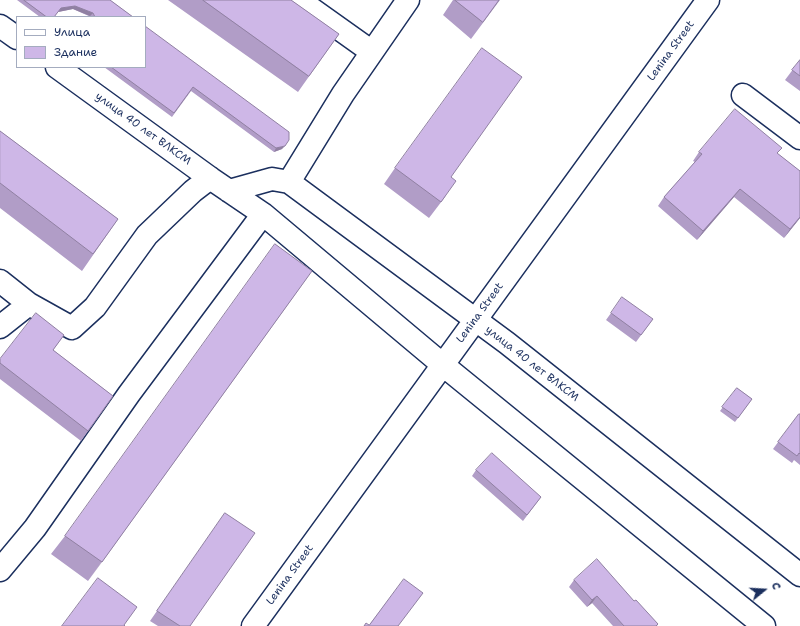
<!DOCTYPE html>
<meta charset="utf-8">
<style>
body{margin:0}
#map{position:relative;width:800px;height:626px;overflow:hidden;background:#fff;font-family:"Shantell Sans",sans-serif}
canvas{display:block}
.legend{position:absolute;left:16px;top:16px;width:130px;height:52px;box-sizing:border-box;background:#fff;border:1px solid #a4acbf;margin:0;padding:5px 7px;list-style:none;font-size:12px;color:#1b2f5e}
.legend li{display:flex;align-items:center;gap:8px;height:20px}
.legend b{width:20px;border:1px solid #a4acbf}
.north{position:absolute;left:744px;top:570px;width:40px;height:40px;-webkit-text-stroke:3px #fff;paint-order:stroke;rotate:72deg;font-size:11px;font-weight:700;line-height:16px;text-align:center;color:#1b2f5e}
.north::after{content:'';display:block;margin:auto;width:14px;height:18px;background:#1b2f5e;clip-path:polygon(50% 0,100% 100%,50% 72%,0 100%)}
</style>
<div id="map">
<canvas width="800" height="626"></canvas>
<ul class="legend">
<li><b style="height:5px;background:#fff"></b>Улица</li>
<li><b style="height:11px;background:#ceb7e7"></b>Здание</li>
</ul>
<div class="north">С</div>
</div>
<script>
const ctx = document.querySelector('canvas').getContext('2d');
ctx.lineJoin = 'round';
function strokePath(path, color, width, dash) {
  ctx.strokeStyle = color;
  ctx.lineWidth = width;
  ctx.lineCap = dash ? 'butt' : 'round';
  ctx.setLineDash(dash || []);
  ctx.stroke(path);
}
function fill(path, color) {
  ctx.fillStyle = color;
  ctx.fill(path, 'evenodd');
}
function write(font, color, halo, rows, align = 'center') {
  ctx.font = font + ' "Shantell Sans",sans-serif';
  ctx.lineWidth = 3;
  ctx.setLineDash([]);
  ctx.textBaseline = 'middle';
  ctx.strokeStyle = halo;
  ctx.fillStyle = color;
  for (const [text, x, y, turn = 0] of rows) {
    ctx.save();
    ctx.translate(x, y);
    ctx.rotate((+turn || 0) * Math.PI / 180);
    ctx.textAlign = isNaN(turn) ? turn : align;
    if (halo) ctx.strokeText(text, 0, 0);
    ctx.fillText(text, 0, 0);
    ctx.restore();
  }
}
const minor = new Path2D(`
 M299,0L372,52
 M0,26L17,38
 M57,67L210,178L263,214L443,365L764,626
 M743,95L800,138
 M289,182L343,94L408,0
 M229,191L272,179L289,182L507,343L800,575
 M0,281L29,304
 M0,327L29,304L72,328L95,307L147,235L193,191L210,178
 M0,570L35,528L129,394L263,214
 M253,626L708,0`);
const wall = new Path2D(`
 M17,0H110L133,17H91L73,9L58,12L54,17H40Z
 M168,0H291L339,34L298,92Z
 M453,0H500L471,39L443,15Z
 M145,26L282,149L274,152L191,91L172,117L104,67H145Z
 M800,60V91L785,80Z
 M0,131L118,219L82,271L0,208Z
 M699,152L778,154L800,171V218L784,238L734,197L697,240L658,206L664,197L695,162L693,161Z
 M395,168L451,177L445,197L429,218L384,184Z
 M298,290L88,581L51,554L65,536Z
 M611,313L653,319L636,342L606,320Z
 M64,335L53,350L113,396L81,441L0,379V359Z
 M737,388L752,399L735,422L720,411Z
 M799,414H800V465L794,460L792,463L773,449Z
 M476,470L541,497L523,521L472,476Z
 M225,513L190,626H158L150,621Z
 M574,580L634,601L658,624L657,626H613L592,603L587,607L569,587Z`);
const shadedWall = new Path2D(`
 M75,6L93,13L90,16L73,9L58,12L61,8Z
 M285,146L282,149L274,152L276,148Z
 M740,189L734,197L697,240L703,231Z
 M800,217V218L784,238L790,229Z
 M312,271L298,290L88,581L102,562Z
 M597,596L592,603L587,607L592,600Z`);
const building = new Path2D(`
 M24,0H110L133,17H95L93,13L75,6L61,8L54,17H47Z
 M203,0H291L339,34L309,76Z
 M455,0H499L483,22Z
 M145,26L289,132V140L285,146L276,148L193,87L174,113L111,67H145Z
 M482,48L522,77L451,177L456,181L441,202L395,168Z
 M800,60V76L792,70Z
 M735,109L782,148L777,153L800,171V217L790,229L740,189L703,231L664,197L702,154L699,152Z
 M0,131L118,219L93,254L0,183Z
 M275,244L312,271L102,562L65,536Z
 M622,297L653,319L641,335L611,313Z
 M36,313L64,335L53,350L113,396L88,431L0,363V359Z
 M737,388L752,399L738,418L722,407Z
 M799,414H800V454L799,453L797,456L778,442Z
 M492,453L541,497L527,515L476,470Z
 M225,513L255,533L190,626H180L157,611Z
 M597,559L634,601L636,600L658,624L656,626H624L597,596L592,600L574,580Z
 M98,578L137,607L124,625L125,626H62Z
 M404,579L423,593L398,626H364L366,623L369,625Z`);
const streetNames = [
 ["Lenina Street",671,51,-54],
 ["улица 40 лет ВЛКСМ",143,129,36],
 ["Lenina Street",480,313,-54],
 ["улица 40 лет ВЛКСМ",532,364,38],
 ["Lenina Street",290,575,-54]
];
strokePath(minor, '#1b2f5e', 25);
strokePath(minor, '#fff', 22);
fill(wall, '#b19dc7');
fill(shadedWall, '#9080a2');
fill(building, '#ceb7e7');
strokePath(building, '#9080a2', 1);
write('11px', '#1b2f5e', '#fff', streetNames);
</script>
